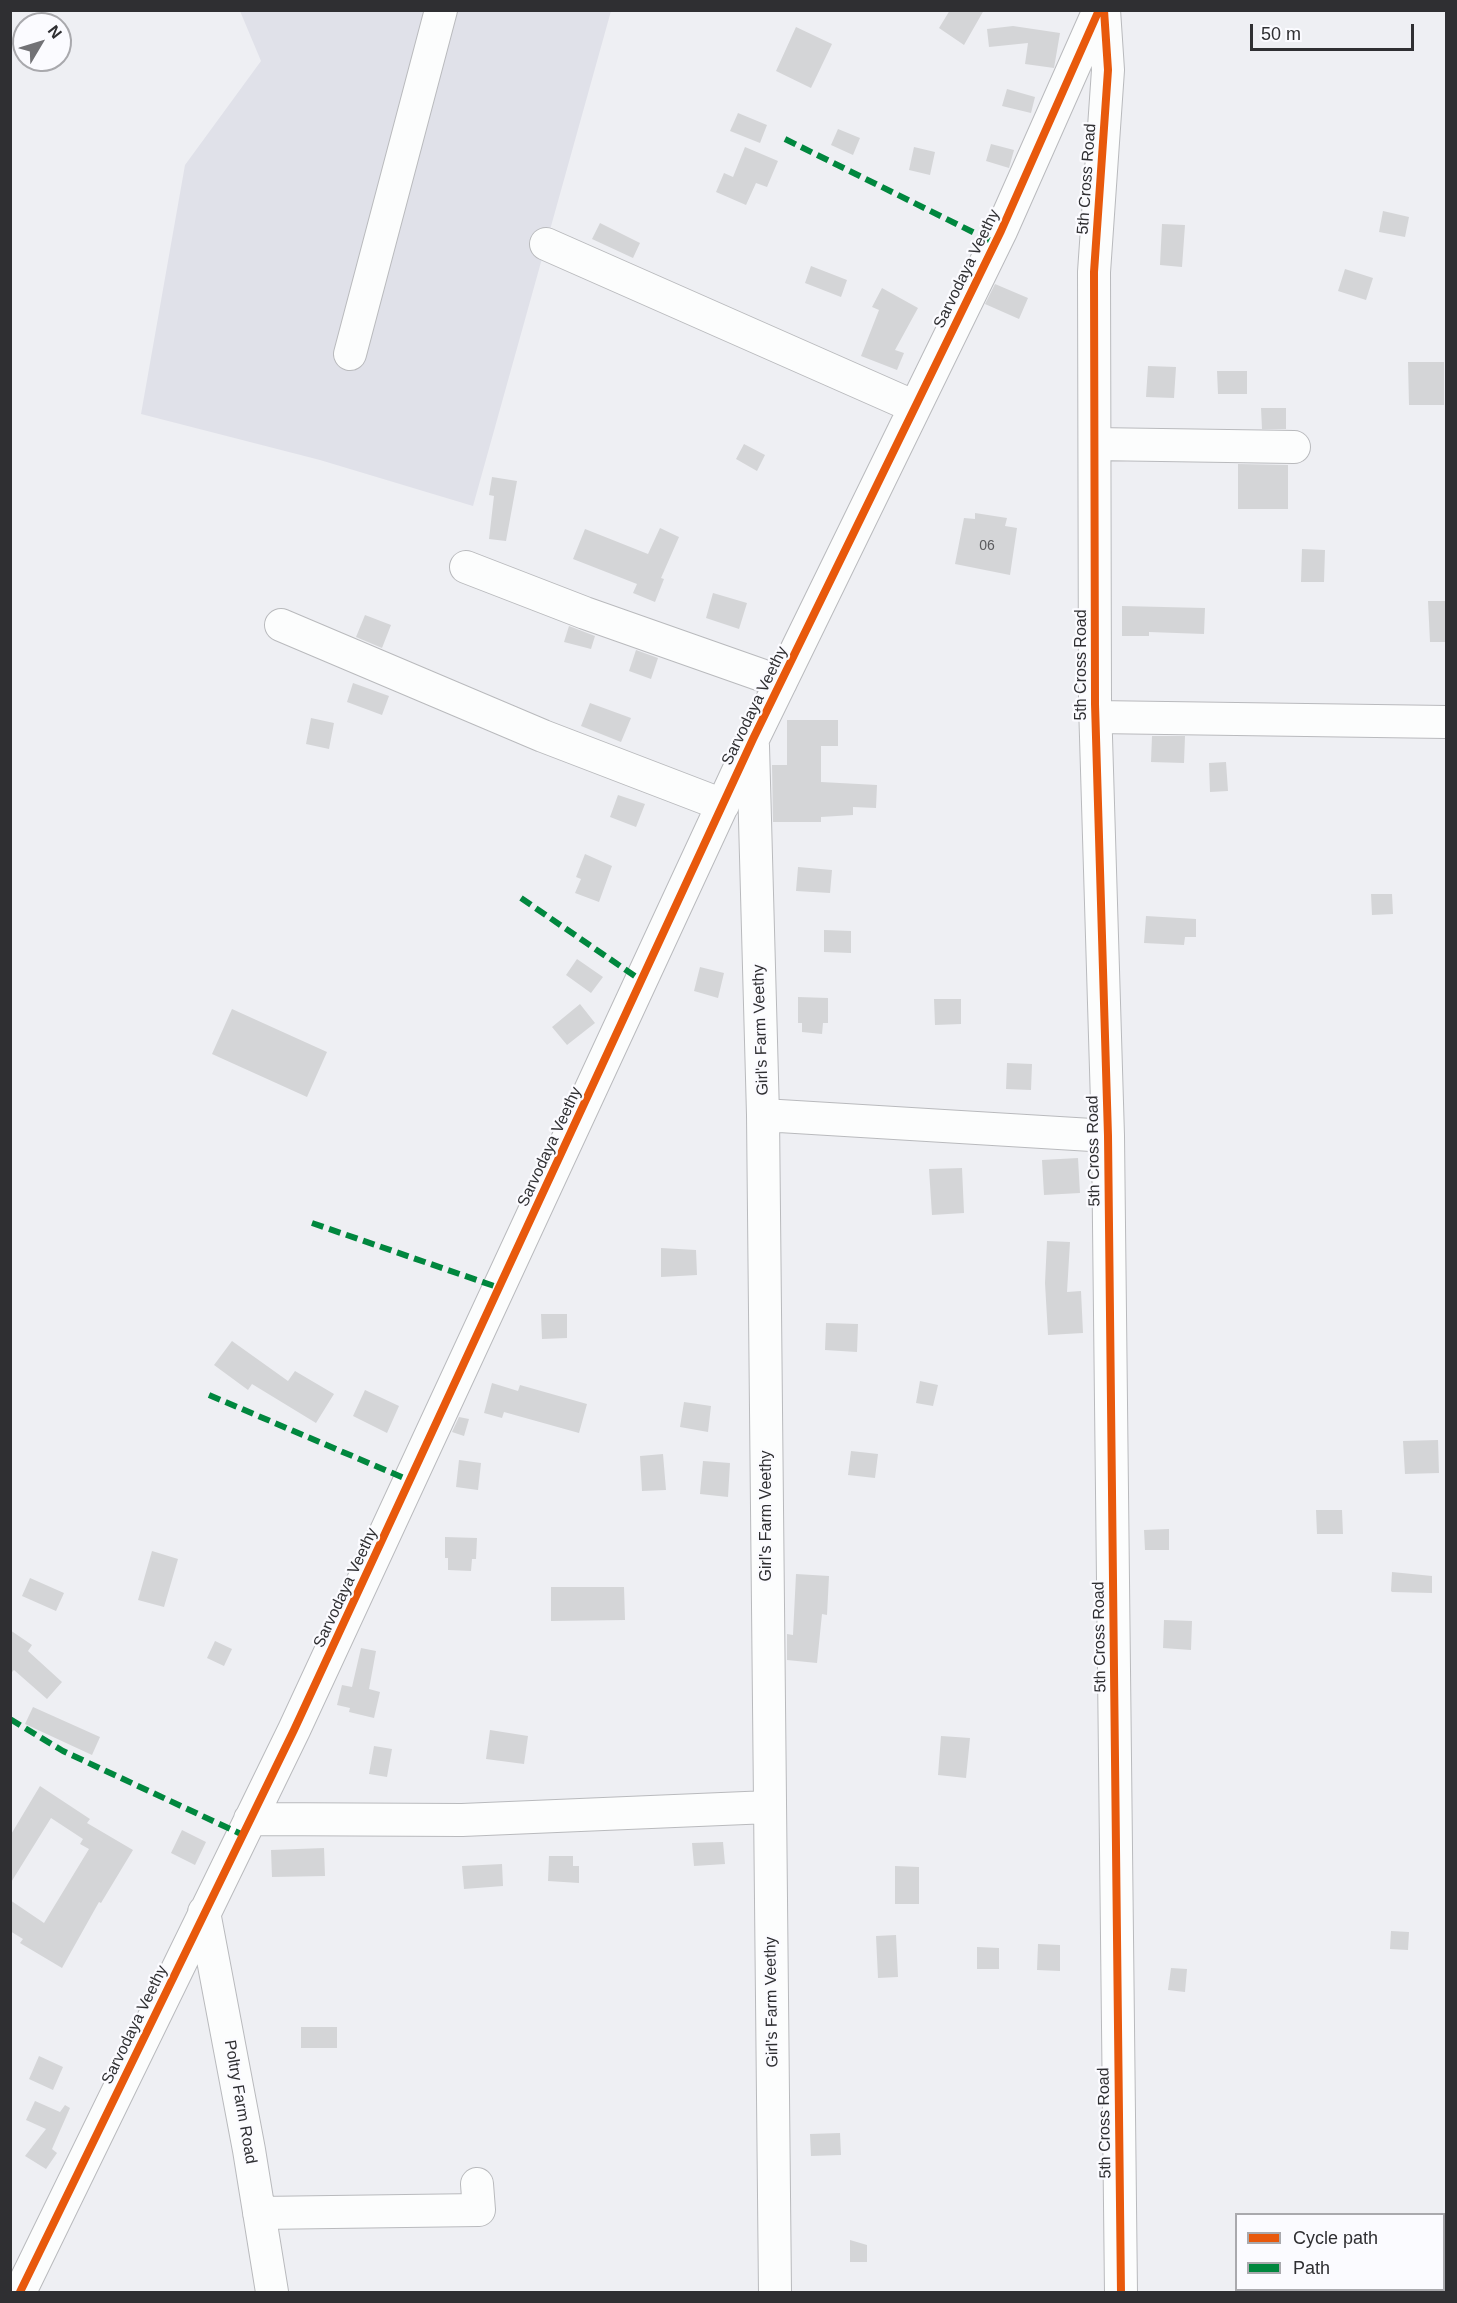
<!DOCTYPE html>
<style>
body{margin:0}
#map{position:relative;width:1457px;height:2303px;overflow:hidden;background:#eeeff3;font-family:Helvetica,sans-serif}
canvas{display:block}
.frame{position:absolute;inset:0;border:12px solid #2f2f32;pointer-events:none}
.legend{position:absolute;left:1235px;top:2213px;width:210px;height:78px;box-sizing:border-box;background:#fbfbff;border:2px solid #a9a9ad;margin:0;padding:8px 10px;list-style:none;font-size:18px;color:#2f2f32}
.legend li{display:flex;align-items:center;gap:12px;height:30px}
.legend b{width:30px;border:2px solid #a9a9ad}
.north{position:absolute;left:12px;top:12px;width:60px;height:60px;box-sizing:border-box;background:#fbfbff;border:2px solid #a9a9ad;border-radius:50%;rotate:52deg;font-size:16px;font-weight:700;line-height:24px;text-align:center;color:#2f2f32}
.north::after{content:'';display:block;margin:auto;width:21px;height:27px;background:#727276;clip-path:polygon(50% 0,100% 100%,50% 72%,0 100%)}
.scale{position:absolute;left:1250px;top:24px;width:164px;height:27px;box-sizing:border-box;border:3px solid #2f2f32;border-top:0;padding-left:8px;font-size:18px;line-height:21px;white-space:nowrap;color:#2f2f32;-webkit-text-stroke:4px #fbfbff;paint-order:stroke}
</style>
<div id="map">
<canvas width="1457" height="2303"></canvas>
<div class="frame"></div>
<ul class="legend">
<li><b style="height:8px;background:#e8590c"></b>Cycle path</li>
<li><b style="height:8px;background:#00873e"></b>Path</li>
</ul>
<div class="north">N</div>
<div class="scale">50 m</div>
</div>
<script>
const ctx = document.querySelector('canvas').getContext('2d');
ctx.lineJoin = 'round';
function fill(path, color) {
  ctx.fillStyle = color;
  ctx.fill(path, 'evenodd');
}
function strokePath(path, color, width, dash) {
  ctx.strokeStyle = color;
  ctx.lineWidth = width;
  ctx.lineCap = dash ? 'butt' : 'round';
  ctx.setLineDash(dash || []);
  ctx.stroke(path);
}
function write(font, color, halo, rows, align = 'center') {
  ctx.font = font + ' Helvetica,sans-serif';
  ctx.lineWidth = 4.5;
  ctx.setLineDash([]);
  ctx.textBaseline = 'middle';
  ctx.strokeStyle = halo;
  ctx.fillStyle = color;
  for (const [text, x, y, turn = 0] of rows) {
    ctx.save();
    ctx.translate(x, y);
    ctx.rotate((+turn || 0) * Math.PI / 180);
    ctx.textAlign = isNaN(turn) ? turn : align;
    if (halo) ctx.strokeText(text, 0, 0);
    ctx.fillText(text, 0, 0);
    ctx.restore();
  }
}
const built = new Path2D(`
 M240,11H611L473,506L320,460L141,414L185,165L261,61Z`);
const building = new Path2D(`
 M950,10H984L964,45L939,28Z
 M1013,26L1060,33L1054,68L1025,64L1028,43L989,47L987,29Z
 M796,27L832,44L811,88L776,71Z
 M1007,89L1035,97L1031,113L1002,106Z
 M738,113L767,125L760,143L730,131Z
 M838,129L860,138L853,155L831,145Z
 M991,144L1014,150L1009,168L986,161Z
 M745,147L778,161L767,187L756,183L746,205L716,192L724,173L733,177Z
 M914,147L935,152L930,175L909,170Z
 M1383,211L1409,217L1405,237L1379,232Z
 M600,223L640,243L633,258L592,239Z
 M1162,224L1185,225L1182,267L1160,265Z
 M811,266L847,280L841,297L805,283Z
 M1345,269L1373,278L1366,300L1338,291Z
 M995,284L1028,298L1019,319L985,304Z
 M882,288L918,308L895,350L904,353L897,370L861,356L879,310L872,307Z
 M1408,362H1444V405H1409Z
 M1148,366L1176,367L1174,398L1146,397Z
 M1217,371H1247V394H1218Z
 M1261,408H1286V429H1262Z
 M744,444L765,455L757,471L736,459Z
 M1238,464L1288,465V509H1238Z
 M492,477L517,481L506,541L489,539L494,496L489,495Z
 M975,513L1007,518L1005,526L1017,528L1010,575L955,564L964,518L975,519Z
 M660,528L679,537L661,578L664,579L655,602L633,593L637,584L573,559L585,529L648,554Z
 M1302,549L1325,550L1324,582H1301Z
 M713,593L747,603L739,629L706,618Z
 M1428,601H1446V642H1430Z
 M1122,606L1205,608L1204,634L1149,632V636H1122Z
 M365,615L391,625L382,648L356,637Z
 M569,626L595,636L591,649L564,642Z
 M636,650L658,658L651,679L629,671Z
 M353,683L389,696L382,715L347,702Z
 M590,703L631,718L621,742L581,726Z
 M311,718L334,723L329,749L306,744Z
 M787,720H838V746H821V782L877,785L876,808L853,807V815L821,817V822H773L772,765H787Z
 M1152,736H1185L1184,763L1151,762Z
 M1226,762L1228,791L1210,792L1209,763Z
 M618,795L645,804L636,827L610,817Z
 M585,854L612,866L599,902L575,893L581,879L576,877Z
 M798,867L832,870L830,893L796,891Z
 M1371,894H1392L1393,914L1372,915Z
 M1146,916L1196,919V937H1185L1184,945L1144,943Z
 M824,930L851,931V953L824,952Z
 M577,959L603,977L591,993L566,975Z
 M700,967L724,973L718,998L694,991Z
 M798,997L828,998V1023H823L822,1034L802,1032V1023H798Z
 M934,999H961V1024L935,1025Z
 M580,1004L595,1023L567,1045L552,1027Z
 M232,1009L327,1052L307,1097L212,1054Z
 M1007,1063L1032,1064L1031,1090L1006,1089Z
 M1078,1158L1080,1193L1044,1195L1042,1160Z
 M962,1168L964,1213L932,1215L929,1169Z
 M1047,1241L1070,1242L1067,1292L1081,1291L1083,1333L1048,1335L1045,1283Z
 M661,1248L696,1250L697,1275L661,1277Z
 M541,1314H567V1338L542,1339Z
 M826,1323L858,1324L857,1352L825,1350Z
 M232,1341L288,1381L295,1371L334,1394L316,1423L252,1384L248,1390L214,1365Z
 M920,1381L938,1385L933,1406L916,1403Z
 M492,1383L518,1391L520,1385L587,1404L579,1433L504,1412L502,1418L484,1413Z
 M365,1390L399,1406L387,1433L353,1416Z
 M684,1402L711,1406L708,1432L680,1427Z
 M459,1417L469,1419L464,1436L452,1432Z
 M1438,1440L1439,1473L1405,1474L1403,1441Z
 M851,1451L878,1454L875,1478L848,1475Z
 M663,1454L666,1490L642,1491L640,1456Z
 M459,1460L481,1463L478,1490L456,1487Z
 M703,1461L730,1463L728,1497L700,1494Z
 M1316,1510H1342L1343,1534H1317Z
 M1169,1529V1550H1145L1144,1530Z
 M445,1537L477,1538L476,1559H472L471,1571L448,1570V1558H445Z
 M152,1551L178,1559L164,1607L138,1600Z
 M1392,1572L1432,1576V1593L1392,1592L1391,1591Z
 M796,1574L829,1576L827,1615L822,1614L817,1663L787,1660V1634L793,1635Z
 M30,1578L64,1593L56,1611L22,1596Z
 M551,1587H624L625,1620L551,1621Z
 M1164,1620L1192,1621L1191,1650L1163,1648Z
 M10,1630L32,1645L28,1651L62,1682L47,1699L14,1670L10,1674Z
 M215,1641L232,1649L224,1666L207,1658Z
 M361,1648L376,1651L369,1689L380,1692L374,1718L349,1712L350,1708L337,1705L342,1685L352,1687Z
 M33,1707L100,1737L92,1755L25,1724Z
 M490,1730L528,1736L524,1764L486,1759Z
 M941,1736L970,1738L966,1778L938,1775Z
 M374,1746L392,1749L387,1777L369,1774Z
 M40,1786L90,1819L87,1823L133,1850L101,1903L99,1902L62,1968L20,1943L23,1939L10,1931V1900L44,1923L89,1849L80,1844L83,1839L51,1818L10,1884V1836Z
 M182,1830L206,1842L195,1865L171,1853Z
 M723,1842L725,1864L694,1866L692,1843Z
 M324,1848L325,1876L272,1877L271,1850Z
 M549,1856H573V1866H579V1883L548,1881Z
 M502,1864L503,1886L464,1889L462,1866Z
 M895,1866L919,1867V1904H895Z
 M1391,1931L1409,1932L1408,1950L1390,1949Z
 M896,1935L898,1977L878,1978L876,1936Z
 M1038,1944L1060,1945V1971L1037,1970Z
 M977,1947L999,1948V1969H977Z
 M1171,1968L1187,1969L1185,1992L1168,1990Z
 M301,2027H337V2048H301Z
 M39,2056L63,2067L53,2090L29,2079Z
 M35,2101L60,2112L65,2105L70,2108L52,2149L57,2153L46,2169L25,2156L46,2129L26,2120Z
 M840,2133L841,2155L811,2156L810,2134Z
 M850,2240L867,2245V2262H850Z`);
const minor = new Path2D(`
 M1104,10L1108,70L1094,272L1095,704L1108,1136L1121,2292
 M546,244L915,407
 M350,354L441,10
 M1095,444L1294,447
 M466,567L585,613L781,682
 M281,625L543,736L723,805
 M1096,717L1446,722
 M753,746L763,1115L775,2292
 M763,1115L1108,1136
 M250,1819L462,1820L769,1807
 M204,1912L249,2150L272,2292
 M259,2213L479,2210L477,2184
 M20,2292L294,1730L753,739L1001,231L1099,10`);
const quiet = new Path2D(`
 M785,139L995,243
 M521,898L642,981
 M312,1223L500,1288
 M209,1395L411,1481
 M10,1719L63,1751L241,1834`);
const cycleway = new Path2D(`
 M1104,10L1108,70L1094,272L1095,704L1108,1136L1121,2292
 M20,2292L294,1730L753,739L1001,231L1099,10`);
const numberNames = [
 ["06",987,546]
];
const streetNames = [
 ["5th Cross Road",1087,179,-86],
 ["Sarvodaya Veethy",967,269,-64],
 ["5th Cross Road",1082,665,-90],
 ["Sarvodaya Veethy",755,706,-64],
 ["Girl's Farm Veethy",761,1030,-92],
 ["Sarvodaya Veethy",550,1147,-65],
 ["5th Cross Road",1094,1151,-91],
 ["Girl's Farm Veethy",767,1516,-90],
 ["Sarvodaya Veethy",346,1588,-65],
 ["5th Cross Road",1100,1637,-91],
 ["Girl's Farm Veethy",772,2002,-91],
 ["Sarvodaya Veethy",135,2025,-64],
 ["Poltry Farm Road",240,2102,80],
 ["5th Cross Road",1105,2123,-91]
];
fill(built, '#e0e1e9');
fill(building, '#d4d5d7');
strokePath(minor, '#b9babd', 34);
strokePath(minor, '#fcfdfd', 32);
strokePath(quiet, '#00873e', 6, [12, 6]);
strokePath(cycleway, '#e8590c', 8);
write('14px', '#5b5b5e', null, numberNames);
write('16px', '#2f2f32', '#fbfbff', streetNames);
</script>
